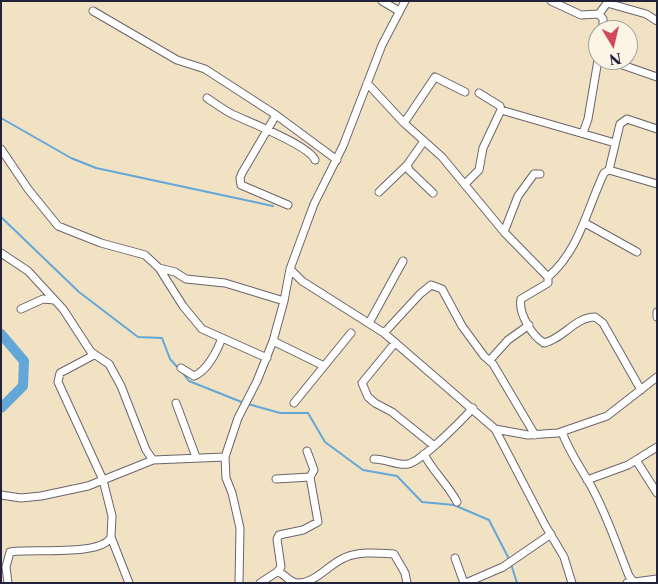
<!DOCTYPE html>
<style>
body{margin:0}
#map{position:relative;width:658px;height:584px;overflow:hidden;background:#f2e2c4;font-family:"Libre Caslon Text",serif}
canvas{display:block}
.frame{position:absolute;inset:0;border:2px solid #22223b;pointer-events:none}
.north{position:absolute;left:588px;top:20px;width:50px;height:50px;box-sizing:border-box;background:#fcf5e5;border:1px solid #a5a1a1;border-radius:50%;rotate:171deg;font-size:14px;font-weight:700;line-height:20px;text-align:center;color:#22223b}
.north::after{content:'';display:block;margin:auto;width:18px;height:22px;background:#d1495b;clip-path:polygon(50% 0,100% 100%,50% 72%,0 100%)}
</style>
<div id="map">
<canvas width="658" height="584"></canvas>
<div class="frame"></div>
<div class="north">N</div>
</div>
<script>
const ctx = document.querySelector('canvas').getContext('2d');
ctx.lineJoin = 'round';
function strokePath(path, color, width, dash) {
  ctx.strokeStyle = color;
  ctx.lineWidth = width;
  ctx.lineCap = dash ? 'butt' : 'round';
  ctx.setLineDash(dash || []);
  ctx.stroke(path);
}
const stream = new Path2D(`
 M1,118L71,158L96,168L273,206
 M1,217L79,292L138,337L162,338L170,359L179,369
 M182,372L189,381L244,403
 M248,404L280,413H308L325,442L363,470L397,476L422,502L454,505L489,520L509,559
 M511,564L517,583`);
const river = new Path2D(`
 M1,334L24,361L23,386L1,408`);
const minor = new Path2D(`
 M382,1L399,11
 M551,1L581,15L599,14L607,3L646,14L657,21
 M93,11L177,60L205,69L276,115L337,160
 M599,14L603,19V30
 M608,60L657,77
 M367,83L404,123L442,157L504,232L548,277
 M479,93L500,106L501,110
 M207,98C216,104 225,111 234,115C249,122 310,146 315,160
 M276,115L242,173L240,178L241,185L288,205
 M404,123L435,77L465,92
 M583,133L588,119L598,60
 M1,149L28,189L58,226L101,243L145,255L159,268L183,306L202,329L267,358
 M407,165L409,170L433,193
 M609,170L657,184
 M465,184L479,170L483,148L501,110L615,143
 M379,192L407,165L424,141
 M585,223L637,252
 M504,232L518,196L534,174H540
 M1,253L28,271L63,309L91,352L109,364L121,386L146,450L153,460
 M159,268L175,272L186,279L225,283L284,301
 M290,269L302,281L384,333L495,429L528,435L558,433L607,416L657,377
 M21,309L43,299L54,300
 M657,312V317
 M369,323L403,261
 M384,333L420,294L431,285L442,289L462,326L484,356L493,364L535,435
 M273,341L324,366
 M394,344L362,383L368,397L375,403L392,412L433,445
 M94,355L60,373L58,382L103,480L112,516L111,537L129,583
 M490,360L508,340L529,325
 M181,368L194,376C207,371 217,351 222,338
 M641,390L603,323L595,317C575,317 563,339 544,343C532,336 518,313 521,299L548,283V277C579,251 587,209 604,173L609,170L620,124L627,119L657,129
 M176,403L196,457
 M294,403L351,333
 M495,429L545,525L564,557L572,583
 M562,432C569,452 581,468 591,486C607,515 617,546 629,576L633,581
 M424,454C433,472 447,483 457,502
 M374,459C386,459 398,466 408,464C421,462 463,419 473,408
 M636,460L657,493
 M276,479L310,477
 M587,480L628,465L657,447
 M1,495L21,498L41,496L88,486L153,460L225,457
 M455,558L464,583
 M277,572L281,567L277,539L279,535L303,530L318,522L310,477L314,470L307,451
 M8,583L6,567L10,552C30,548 101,557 111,537
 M239,583L240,528L232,493L226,478L225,457L238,418L257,381L273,341L284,301L290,269L314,204L343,146L382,45L405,1
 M260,583L277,572C285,573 288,582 297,583C315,584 329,564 344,558C358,551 379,553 394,554L405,573L407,583
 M466,583L503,567L551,534
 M627,583L657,579`);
strokePath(stream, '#63a7d8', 2);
strokePath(river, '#63a7d8', 10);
strokePath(minor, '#6b656b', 9);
strokePath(minor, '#fff', 7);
</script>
